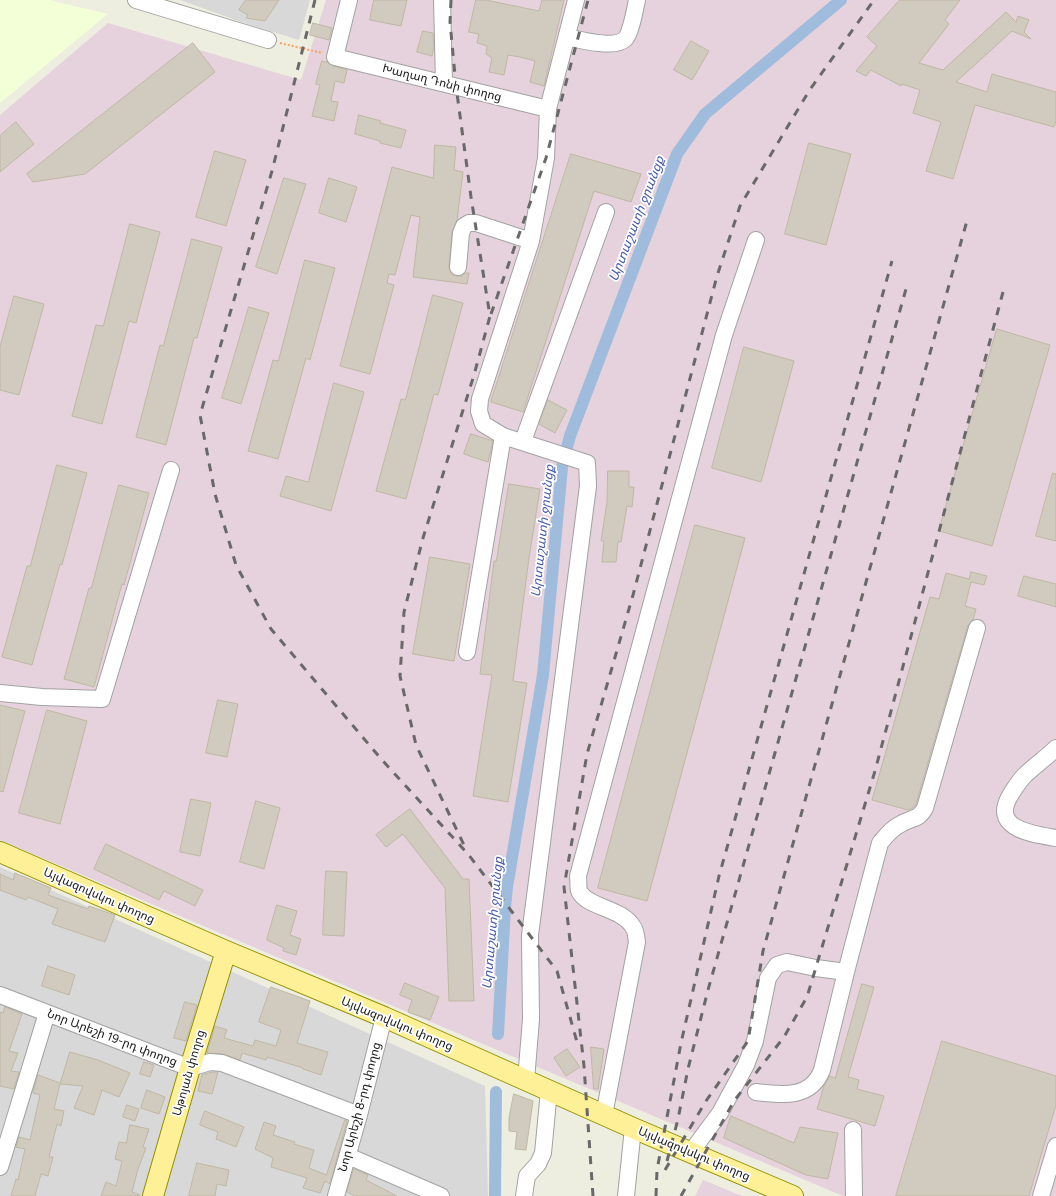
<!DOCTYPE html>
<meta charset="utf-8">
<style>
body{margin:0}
canvas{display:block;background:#edede0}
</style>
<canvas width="1056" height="1196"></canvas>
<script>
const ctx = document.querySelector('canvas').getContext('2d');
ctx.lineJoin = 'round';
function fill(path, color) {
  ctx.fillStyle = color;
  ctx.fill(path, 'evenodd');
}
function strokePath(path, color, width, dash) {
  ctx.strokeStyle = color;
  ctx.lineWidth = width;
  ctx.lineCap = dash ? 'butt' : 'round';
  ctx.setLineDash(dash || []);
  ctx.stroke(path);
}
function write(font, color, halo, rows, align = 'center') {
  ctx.font = font + ' Figtree,"Noto Sans Armenian",sans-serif';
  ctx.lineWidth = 3.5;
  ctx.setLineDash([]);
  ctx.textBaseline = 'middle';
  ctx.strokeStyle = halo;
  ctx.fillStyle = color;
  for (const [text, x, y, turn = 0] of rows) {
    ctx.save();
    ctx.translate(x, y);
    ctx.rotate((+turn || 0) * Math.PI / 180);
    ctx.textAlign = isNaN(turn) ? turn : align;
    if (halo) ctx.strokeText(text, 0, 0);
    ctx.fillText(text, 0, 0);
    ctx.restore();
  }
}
const residential = new Path2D(`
 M180,0H310L299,40L247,24Z
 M0,867L485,1086L488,1196H0Z`);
const industrial = new Path2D(`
 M326,0H1056V1196H843L0,840V115L108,23L301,80Z
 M703,1180L742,1196H695Z`);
const education = new Path2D(`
 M0,0H49L108,14L0,103Z`);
const canal = new Path2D(`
 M498,1034L505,908L507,887L543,675L562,467L570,436L677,154L705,114L841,0
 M495,1196L496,1092`);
const building = new Path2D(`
 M246,0H279L265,21L246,18L248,15L239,10Z
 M374,0H407L401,26L370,20Z
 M476,0H486L539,11L542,0H564L544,86L530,82L535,61L520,57L508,55L504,75L489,72L492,58L486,54L487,46L477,43L479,34L469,32Z
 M900,0H960L945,20L949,24L919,63L943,70L1006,12L1016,22L1018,16L1029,20L1024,32L1031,39L1012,31L956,82L987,92L992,74L1056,92V121L1054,127L975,105L953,179L926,171L941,122L913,113L920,90L902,84L901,86L871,70L866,76L856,71L877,46L867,37Z
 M313,23L332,28L329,40L310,35Z
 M423,31L433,33L434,47L432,56L417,52Z
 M691,41L709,51L692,80L674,70Z
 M193,43L215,72L85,174L33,182L27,174Z
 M322,61L327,62L333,66L347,70L344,83L335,81L331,101L338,102L334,121L312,116L320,85L316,84Z
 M359,115L381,121L380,123L406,130L401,148L380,143V141L355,134Z
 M16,122L34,144L0,172V136Z
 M809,143L851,154L826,245L785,234Z
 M435,145L456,147L454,170L463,172L457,220L452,232L449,267L450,271L453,275L457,276H462L466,273H469L467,284L413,277L420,217L411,215L395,275L389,274L387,283L394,285L370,374L340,366L392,167L433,178Z
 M215,151L246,160L226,226L196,217Z
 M571,154L641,174L631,202L594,191L523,412L491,402Z
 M284,178L306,184L277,274L256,267Z
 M329,178L357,187L346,222L319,213Z
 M130,224L160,232L136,323L129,321L102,424L72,416L96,325L103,326Z
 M192,239L222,247L197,338H194L166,445L136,437L160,345L163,346Z
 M305,260L335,268L310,360L306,358L278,459L248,451L273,360L278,361Z
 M433,295L463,303L438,395L434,394L406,499L376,491L401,399L405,400Z
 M14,296L44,304L19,395L0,390V347Z
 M249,307L269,313L241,404L222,398Z
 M997,329L1050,345L992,546L939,531Z
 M744,347L794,361L761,482L712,468Z
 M334,383L364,392L331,511L280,496L286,476L308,482Z
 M548,400L567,410L555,433L539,424Z
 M471,434L493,441L488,462L464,454Z
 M57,465L87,473L62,565L60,564L32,665L2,657L27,566H30Z
 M608,471H629V487H634L632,507L627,506L621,542H618L616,562H602L604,541H601L607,502Z
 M1053,473L1056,474V541L1036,536Z
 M509,484L540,489L529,558L513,681L527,683L508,802L473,796L492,675L480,674L494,561H496Z
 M119,485L149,493L124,585L122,584L94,687L64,679L89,588H91Z
 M695,525L745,538L647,901L598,888Z
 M430,557L470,564L454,661L413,654Z
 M971,572L987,576L984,585L971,582L965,606L976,609L973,620L968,625L916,804L913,808L908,810L872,800L930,597L939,599L946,573L969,579Z
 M1024,576L1056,584V607L1018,596Z
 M218,700L238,704L227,757L206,753Z
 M0,705L25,711L3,792L0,791Z
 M47,710L87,721L60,824L19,813Z
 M191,799L211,803L200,856L180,852Z
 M256,801L280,808L264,869L240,862Z
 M410,809L463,879H469L474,1001H449L445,888L403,834L386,847L376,835Z
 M106,844L203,890L195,906L164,891L159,900L94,869Z
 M326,871L347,872L344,936L323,935Z
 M15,873L51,888L48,895L88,909L89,906L115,915L105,942L52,924L58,909L28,897L26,900L0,890V874L13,880Z
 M277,905L297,911L290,935L301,939L296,955L283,951L284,948L267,940Z
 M48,966L75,975L69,995L42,986Z
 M405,983L439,997L430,1020L408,1012L412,1000L400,995Z
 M862,984L874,987L848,1077L859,1080L857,1089L884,1096L875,1126L817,1109L824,1086L829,1076L835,1078Z
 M271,987L310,1001L297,1043L328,1052L321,1075L303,1069V1068L267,1057L266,1060L242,1053L240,1060L223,1054L207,1053L215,1026L227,1030L224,1038L253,1046L255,1040L276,1046L281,1030L259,1022Z
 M185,1002L197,1005L186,1041L174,1038Z
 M5,1007L22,1014L9,1051L18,1053L11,1071L19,1072L14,1089L0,1086V1012L3,1013Z
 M942,1041L1056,1076V1105L1029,1196H896Z
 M591,1047L604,1049L598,1089H594Z
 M567,1049L580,1067L566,1076L554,1058Z
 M70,1052L98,1060L130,1073L119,1097L102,1090L94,1115L74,1108L83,1086L60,1084L54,1109L64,1111L61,1126L57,1124L49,1157H53L48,1176L41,1174L35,1196H11L16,1179L18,1180L25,1149L16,1147L17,1144L19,1137L30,1140L40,1095L33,1093L38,1075L60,1083Z
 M144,1062L154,1065L150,1077L140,1074Z
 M213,1072H218L212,1094L198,1091L202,1075Z
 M147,1090L165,1097L159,1114L141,1108Z
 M514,1094L533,1101L526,1150L515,1149L517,1132L509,1131V1118Z
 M127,1105L139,1109L135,1121L123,1117Z
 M205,1111L244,1127L236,1147L216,1139L218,1132L200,1125Z
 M731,1116L794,1143L800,1127L838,1133L828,1179L806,1175L724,1138Z
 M345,1120L347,1121L330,1184L325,1181L320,1193L303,1188L307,1178L271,1167L273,1158L255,1149L264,1122L276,1126L273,1135L295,1142L294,1144L314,1150L309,1168L326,1175Z
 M130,1125L149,1129L143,1147L146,1148L138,1169L132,1192L140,1195V1196H101L106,1182L116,1186L122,1161L115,1159L119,1142L126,1143Z
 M197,1163L229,1170L226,1186L217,1184L215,1196H189Z
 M354,1169L368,1175L366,1180L397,1196H355L347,1192Z`);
const path = new Path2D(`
 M280,43L322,53`);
const minor = new Path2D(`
 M136,0L268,40
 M349,0L335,57L548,109
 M442,0L444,83
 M567,37C580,40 615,49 625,39C631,33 635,9 637,0
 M458,267L461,233L464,226L469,223H476L531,241
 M523,441L606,212
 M467,652L503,436
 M0,693L42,697L102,699L171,470
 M1056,748C1046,758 1034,766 1024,776C1019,781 1015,788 1011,794C989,829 1033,834 1056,838
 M0,995L190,1068L210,1062L222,1063L359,1115
 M526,1080L531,1019L530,935L588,486L587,463L503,436L483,424L479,411L480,399L531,241L546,158L548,109L576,0
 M756,1092C782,1095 811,1099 822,1070L846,972
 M604,1115L637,942C636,937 636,930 633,927C623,909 591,908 581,894C577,890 579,882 578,876L724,335L756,240
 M853,1130L854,1196
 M691,1152L720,1113L746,1065L755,1041L768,978L777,965L787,962L816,968L846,972L880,843C886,836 891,829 899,825C911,817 918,821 925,808L977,628
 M348,1156L441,1196
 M0,1167L47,1013
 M336,1196L359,1115L384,1017
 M524,1196L527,1176L538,1164L543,1153L549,1091
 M626,1196L633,1128
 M1041,1196L1056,1146`);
const major = new Path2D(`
 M0,852L226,951L384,1017L633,1128L793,1196
 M153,1196L190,1068L226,951`);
const rail = new Path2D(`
 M315,0L272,171L200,415L215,494L236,565L271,629L382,760L468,854L557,971L577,1042
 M451,0L450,22L456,86L471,197L490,316L474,375L423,538L404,612L400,676L416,745L464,845
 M491,314L546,158L588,0
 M667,1161L678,1119L688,1069L708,990L906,289
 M665,1170L706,1101L748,1041L763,951L968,217
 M593,1196L584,1066L564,887L587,754L633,595L717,276L740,206L809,91L874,0
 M656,1196L657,1170L681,1043L719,876L892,261
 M681,1196L734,1101L784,1037L807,997L875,771L1003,292`);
const streetNames = [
 ["Խաղաղ Դոնի փողոց",442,83,14],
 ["Այվազովսկու փողոց",99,896,24],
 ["Այվազովսկու փողոց",397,1024,23],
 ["Նոր Արեշի 19-րդ փողոց",112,1038,21],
 ["Աթոյան փողոց",189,1073,-74],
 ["Նոր Արեշի 8-րդ փողոց",360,1107,-75],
 ["Այվազովսկու փողոց",694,1154,23]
];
const waterNames = [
 ["Արտաշատի ջրանցք",637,219,-69],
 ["Արտաշատի ջրանցք",543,531,-84],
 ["Արտաշատի ջրանցք",493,923,-85]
];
fill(residential, '#d9d8d8');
fill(industrial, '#e6d2dc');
fill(education, '#f3ffd7');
strokePath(canal, '#9fbcdc', 12);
fill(building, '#d0cbbe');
strokePath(building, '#bfb8a3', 1);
strokePath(minor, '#a2a2a2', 18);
strokePath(major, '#928f00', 22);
strokePath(path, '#fba163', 2, [2, 2]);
strokePath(minor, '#fff', 16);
strokePath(major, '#fdf096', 20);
strokePath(rail, '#696969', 3, [8, 8]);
write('12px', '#1b1b1b', '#fff', streetNames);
write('italic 13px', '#475bab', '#fff', waterNames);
</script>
